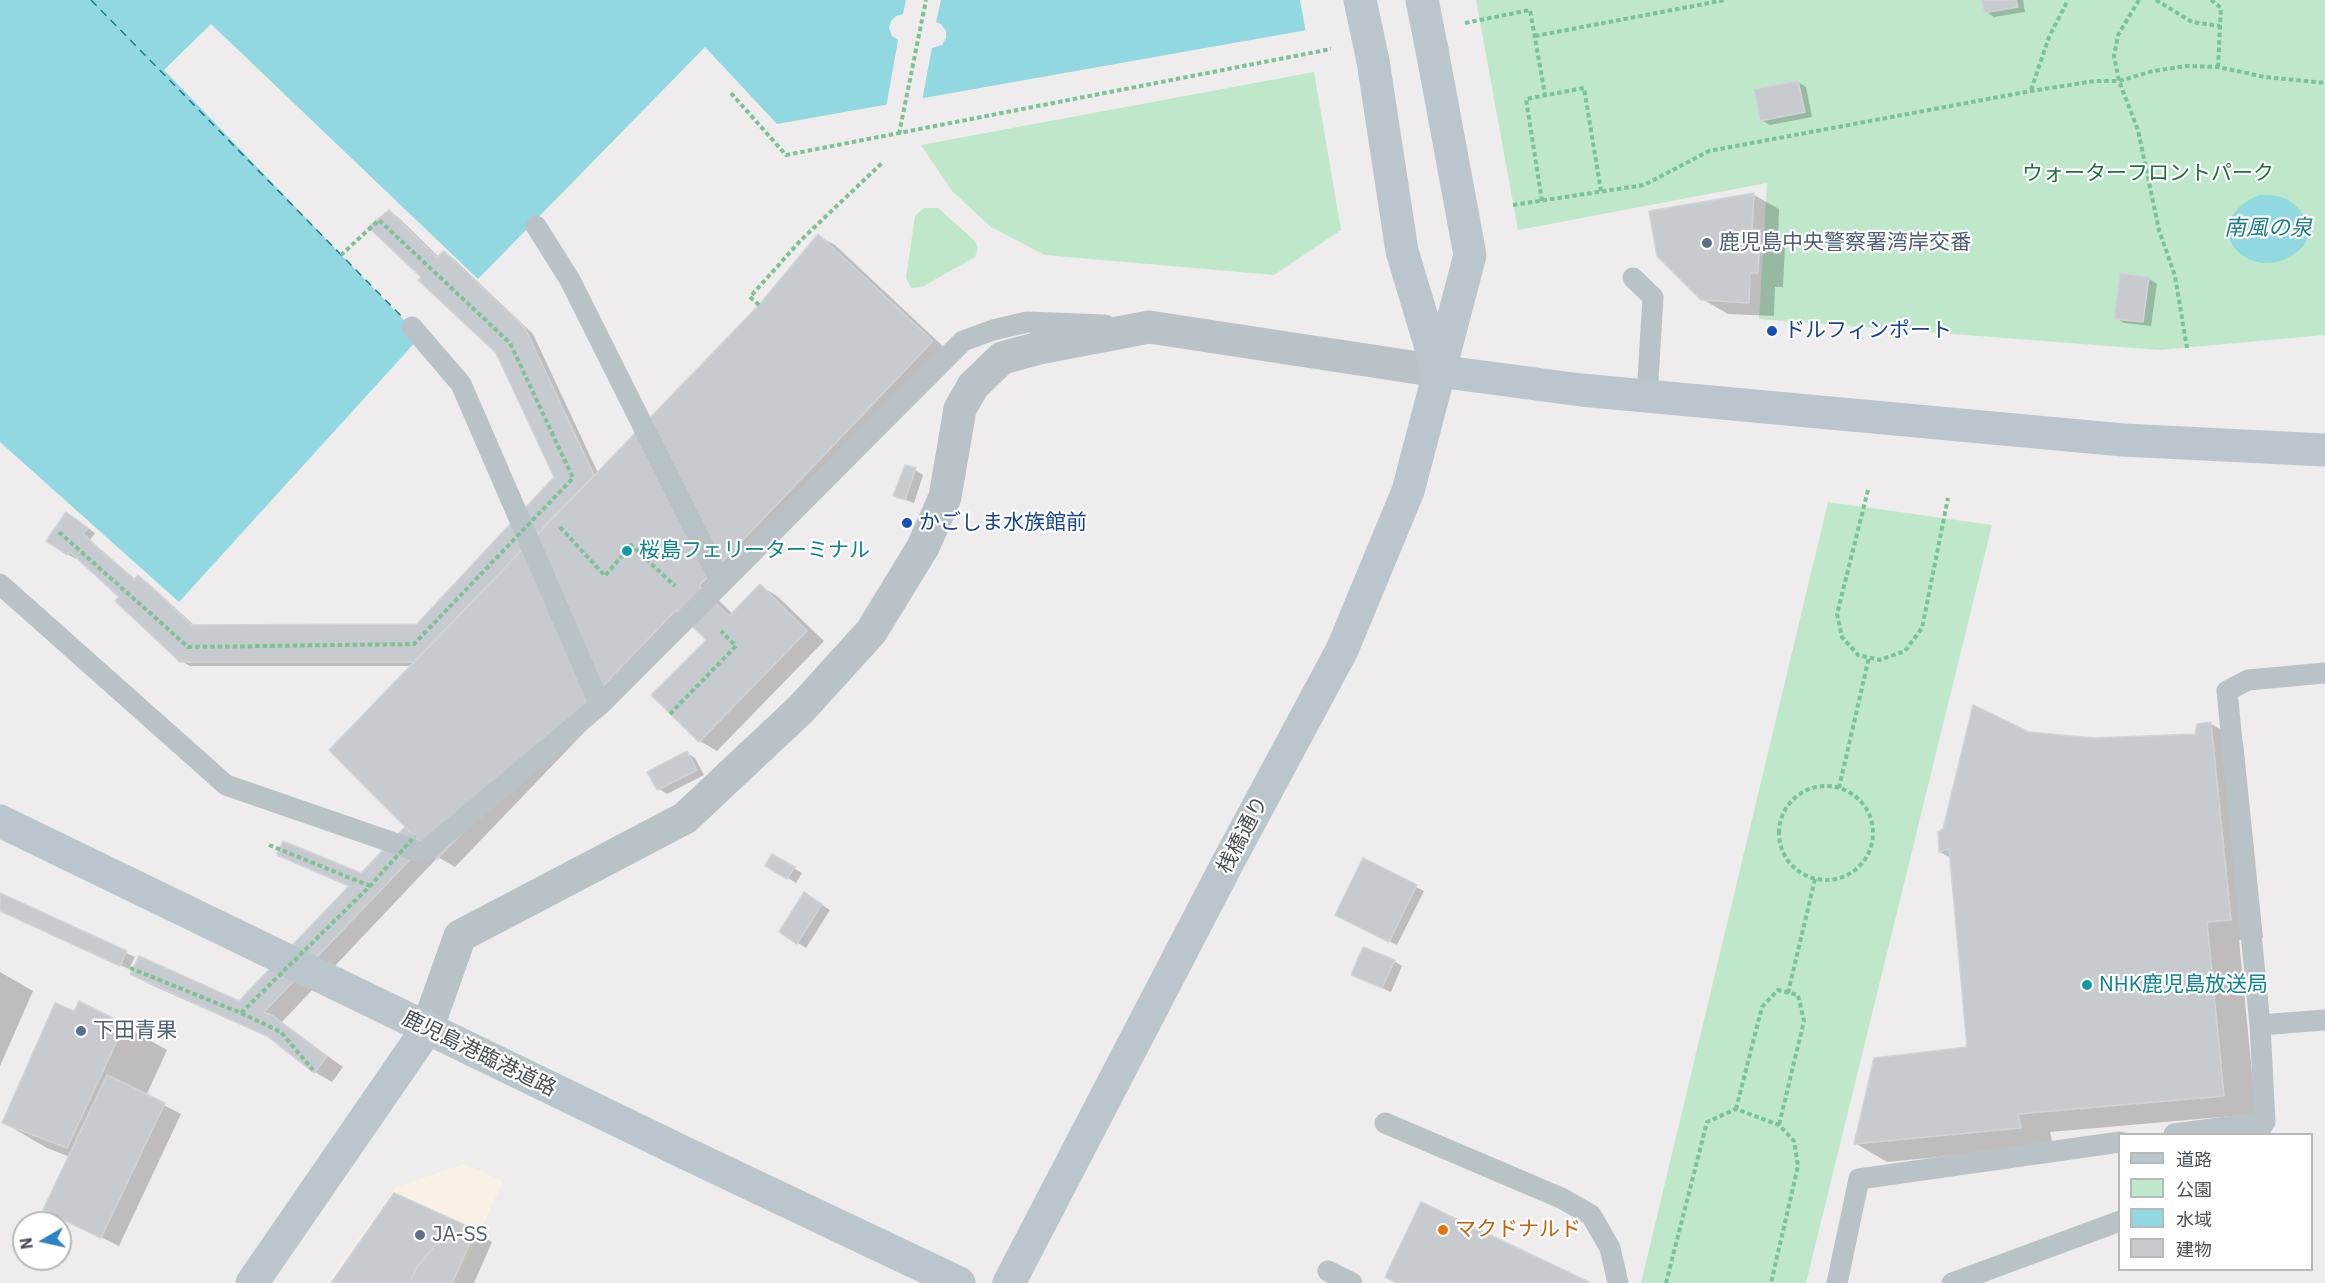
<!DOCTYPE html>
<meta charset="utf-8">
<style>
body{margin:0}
#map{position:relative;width:2325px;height:1283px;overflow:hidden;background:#efeced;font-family:"IBM Plex Sans","Noto Sans JP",sans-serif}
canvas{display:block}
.legend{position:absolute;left:2118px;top:1133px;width:195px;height:138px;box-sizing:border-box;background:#fff;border:2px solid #b5b9bc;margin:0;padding:8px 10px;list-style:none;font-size:18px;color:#475157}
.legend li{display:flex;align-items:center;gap:12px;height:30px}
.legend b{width:30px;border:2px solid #b5b9bc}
.north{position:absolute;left:12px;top:1211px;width:60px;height:60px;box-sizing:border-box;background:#fff;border:2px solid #b5b9bc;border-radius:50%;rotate:261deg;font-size:16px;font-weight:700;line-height:24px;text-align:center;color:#475157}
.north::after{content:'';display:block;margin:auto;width:21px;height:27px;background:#2e82c7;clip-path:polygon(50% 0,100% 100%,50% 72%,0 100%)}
</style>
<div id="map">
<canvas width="2325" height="1283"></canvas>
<ul class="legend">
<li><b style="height:8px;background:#bac5cc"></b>道路</li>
<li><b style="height:16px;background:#bfe8ca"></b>公園</li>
<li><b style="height:16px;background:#91d8e0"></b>水域</li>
<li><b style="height:16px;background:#c7cacf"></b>建物</li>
</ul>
<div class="north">N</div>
</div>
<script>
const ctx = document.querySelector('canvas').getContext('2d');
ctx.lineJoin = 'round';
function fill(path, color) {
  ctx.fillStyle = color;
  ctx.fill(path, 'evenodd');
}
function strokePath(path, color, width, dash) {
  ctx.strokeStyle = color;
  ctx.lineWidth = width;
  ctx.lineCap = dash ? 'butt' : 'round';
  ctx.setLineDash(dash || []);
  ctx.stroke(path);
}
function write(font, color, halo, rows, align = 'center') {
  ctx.font = font + ' "IBM Plex Sans","Noto Sans JP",sans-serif';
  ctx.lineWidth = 4.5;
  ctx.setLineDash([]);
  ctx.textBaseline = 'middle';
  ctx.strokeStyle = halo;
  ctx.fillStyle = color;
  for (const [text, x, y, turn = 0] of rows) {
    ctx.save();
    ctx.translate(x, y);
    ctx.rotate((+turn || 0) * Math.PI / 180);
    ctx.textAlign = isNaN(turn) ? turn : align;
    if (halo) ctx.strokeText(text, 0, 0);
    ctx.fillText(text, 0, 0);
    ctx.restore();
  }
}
const commercial = new Path2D(`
 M464,1164L503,1181L456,1283H327L396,1187Z`);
const green = new Path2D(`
 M1476,0H2325V335L2160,350L1759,319L1767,183L1518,230Z
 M1314,72L1341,230L1274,275L1045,255L991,227L952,191L921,145Z
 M924,208H938L975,241L978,248L975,257L922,287L911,288L906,278L915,216Z
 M1828,502L1992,525L1806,1283H1641Z`);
const water = new Path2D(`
 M0,0H1476L777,124L705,47L478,279L211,24L164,70L420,337L179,602L0,442Z
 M2259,195C2286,194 2296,201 2309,224C2308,229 2308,237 2306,242C2303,248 2295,254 2289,257C2247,282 2193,224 2259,195Z`);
const pier = new Path2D(`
 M906,0H941L936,22L941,24L946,31V38L942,45L932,48L922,101L886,108L898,40L892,36L889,28L891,21L896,16L903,14Z
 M1300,0H1475V3L1306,33Z`);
const shadow = new Path2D(`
 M1984,0H2023L2025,12L1994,17L1986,12Z
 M1798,82L1806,87L1812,117L1770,125L1761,120Z
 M1754,195L1779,209L1778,241L1785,246L1783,287H1775L1774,316L1728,314L1702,299L1651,212Z
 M389,212L397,216L439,257L444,253L453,258L533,334L598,473L760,306L818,236L835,245L949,352L715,597L733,614L760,586L777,596L824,641L717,751L700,741L653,695L708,640L690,622L455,867L438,857L281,1023L343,1067L332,1082L315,1072L275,1040L149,984L132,974L239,1003L350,887L296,864L279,854L362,875L408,827L412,666H190L181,661L121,596L77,557L76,559L67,554L75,518L95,533L90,540L136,580L138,577L147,582L195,626H418L556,477L497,352L424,277Z
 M2122,275L2149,279L2157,284L2151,326L2124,323L2116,318Z
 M915,470L923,475L914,503L895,496Z
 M2211,724L2243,742L2263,938L2239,940L2256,1114L2050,1132L2053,1146L1887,1162L1855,1143L1968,1048L1951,858L1940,852L2028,734L2094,740L2197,735Z
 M687,753L695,758L704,775L667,794L659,789Z
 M773,856L802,873L796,883L767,865Z
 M1364,860L1424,891L1397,945L1345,919Z
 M0,895L126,953L135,957L129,969L0,910Z
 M812,899L830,910L806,948L781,932Z
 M1394,961L1402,966L1391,992L1362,979Z
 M0,972L33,991L0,1066Z
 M124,1026L167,1050L146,1096L181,1114L119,1246L45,1209L70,1157L47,1148L4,1123Z
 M475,1232L492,1242L474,1283H333Z`);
const ferry = new Path2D(`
 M91,0L405,320`);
const building = new Path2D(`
 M1982,0H2016L2018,7L1984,13Z
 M1798,81L1805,112L1760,121L1754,89Z
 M1754,193L1752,229L1760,230L1758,273H1750L1749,303L1701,300L1657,256L1649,211Z
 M389,210L437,257L444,251L525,328L594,475L414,662H180L115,601L119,597L70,552L67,555L46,541L66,512L88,528L83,534L134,580L138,575L192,625L417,624L554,477L496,353L418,280L421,277L368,227Z
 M818,234L933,341L699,586L729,616L760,584L807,631L699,742L651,695L706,640L676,610L437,859L329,750L759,305Z
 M2120,273L2149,277L2143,322L2114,319Z
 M905,465L916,468L905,500L893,496Z
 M1973,705L2029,732L2094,738L2195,734L2197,724L2211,722L2231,920L2207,922L2224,1096L2018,1114L2021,1128L1854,1144L1874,1058L1967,1047L1949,849L1939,852L1938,832L1943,829Z
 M687,751L697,770L657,790L647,772Z
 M405,827L424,845L264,1012L273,1016L327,1056L314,1073L267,1036L130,974L139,956L239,1001L349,886L277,855L283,841L361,873Z
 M772,854L795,867L787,879L765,866Z
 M1363,858L1417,885L1389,942L1335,915Z
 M804,892L822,904L797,944L779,932Z
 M0,893L127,951L120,966L0,911Z
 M1363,947L1395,960L1382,988L1351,975Z
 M79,1001L125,1024L67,1148L2,1123L55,1003L74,1011Z
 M107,1075L165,1103L101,1238L43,1210Z
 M394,1193L476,1230L451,1236L435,1246L417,1267L409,1283H331Z
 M1421,1202L1589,1282V1283H1397L1385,1277Z
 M476,1230L452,1283H409L417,1267L435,1246L451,1236Z`);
const path = new Path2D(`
 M2139,0L2118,35L2114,56L2119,81L2138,130L2159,230L2175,276L2187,348
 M2156,0L2192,22L2220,26
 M2211,0L2221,8L2218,67
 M1465,23L1530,10L1545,95
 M1535,36L1725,0
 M2031,90L2049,37L2068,0
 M731,93L786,155L1331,49
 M899,134L926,0
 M1542,201L1526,99L1584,88L1601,191
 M1513,205L1644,185L1709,151L2031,91L2095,81H2119L2153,71L2173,68L2187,66L2218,67L2265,77L2325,83
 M759,305L750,297L801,240L882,163
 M1868,490L1837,614L1842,637L1858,655L1880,660L1905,651L1922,628L1948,498
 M560,527L605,576L631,545L675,586
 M670,714L736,646L721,631
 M1779 833a47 47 0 1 1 94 0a47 47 0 1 1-94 0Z
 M1839,788L1869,657
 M269,845L370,886
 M130,968L241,1013L281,1032L313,1070
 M1788,993L1815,879
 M1736,1109L1762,1007L1778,990L1798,995L1804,1021L1779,1125
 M1666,1283L1707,1122L1736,1109L1779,1125L1794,1141L1798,1166L1771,1283`);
const lane = new Path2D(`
 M536,226L570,280L721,582
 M1633,278L1653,297L1647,396
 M412,327L461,384L600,705
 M0,584L226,785L423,853L600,705L963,341L993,330L1027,322L1105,325
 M2260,1025L2325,1020
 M1385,1123L1561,1198L1591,1215L1610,1248L1618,1283
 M2174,1134L2265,1122
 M2257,1134L2265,1122L2260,1025L2227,691L2248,680L2325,673
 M1328,1271L1352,1283
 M1837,1283L1859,1179L2120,1142
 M1952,1283L2120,1221`);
const street = new Path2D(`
 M427,1029L460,936L685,818L801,709L871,632L923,547L945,497L960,409L973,386L1002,358L1039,348L1149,327L1438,371`);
const secondary = new Path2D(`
 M1373,61L1402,251L1438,371
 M1438,371L1581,390L2123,440L2325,450
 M0,821L685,1153L959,1283
 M252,1283L427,1029
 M1009,1283L1226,866L1342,650L1408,491L1470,255L1432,50`);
const pathBridge = new Path2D(`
 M59,532L188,647L414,644L573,478L510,343L379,220L341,255
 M241,1013L370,886L415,836`);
const secondaryBridge = new Path2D(`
 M1360,0L1373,61
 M1422,0L1432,50`);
const markers = [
 [1707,243,6,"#5c6f8a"],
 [1772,331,6,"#1a4fb4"],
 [907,523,6,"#1a4fb4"],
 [627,551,6,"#0f9aa8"],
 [2087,985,6,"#0f9aa8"],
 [81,1031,6,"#5c6f8a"],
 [1443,1230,6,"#e8710a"],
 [420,1235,6,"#5c6f8a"]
];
const parkNames = [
 ["ウォーターフロントパーク",2148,174]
];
const serviceNames = [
 ["鹿児島中央警察署湾岸交番",1719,243],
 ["下田青果",93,1031],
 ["JA-SS",432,1235]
];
const transitNames = [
 ["ドルフィンポート",1784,331],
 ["かごしま水族館前",919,523]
];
const cultureNames = [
 ["桜島フェリーターミナル",639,551],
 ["NHK鹿児島放送局",2099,985]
];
const streetNames = [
 ["桟橋通り",1243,835,-62],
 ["鹿児島港臨港道路",479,1054,26]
];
const foodNames = [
 ["マクドナルド",1455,1230]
];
const waterNames = [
 ["南風の泉",2268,229]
];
fill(commercial, '#f9f1e6');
fill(green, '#bfe8ca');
fill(water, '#91d8e0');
fill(pier, '#efeced');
fill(shadow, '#0003');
strokePath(ferry, '#1c7d87', 1.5, [8, 6]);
fill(building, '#c7cacf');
strokePath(building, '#d1d4d7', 1.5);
strokePath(path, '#7bc297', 4, [4.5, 3]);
strokePath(lane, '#b9c2c7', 21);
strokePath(street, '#b9c2c7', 33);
strokePath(secondary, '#bac5cc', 33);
strokePath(pathBridge, '#7bc297', 4, [4.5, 3]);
strokePath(secondaryBridge, '#bac5cc', 33);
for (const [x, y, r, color] of markers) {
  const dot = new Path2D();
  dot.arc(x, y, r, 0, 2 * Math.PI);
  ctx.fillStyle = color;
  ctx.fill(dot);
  strokePath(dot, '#fff', 2);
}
write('21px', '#216f3f', '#fff', parkNames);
write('21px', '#4e5e75', '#fff', serviceNames, 'left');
write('21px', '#164399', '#fff', transitNames, 'left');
write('21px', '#0d838f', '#fff', cultureNames, 'left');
write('21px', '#475157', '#fff', streetNames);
write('21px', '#c56008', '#fff', foodNames, 'left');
write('italic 22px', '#1c7d87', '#fff', waterNames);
</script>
